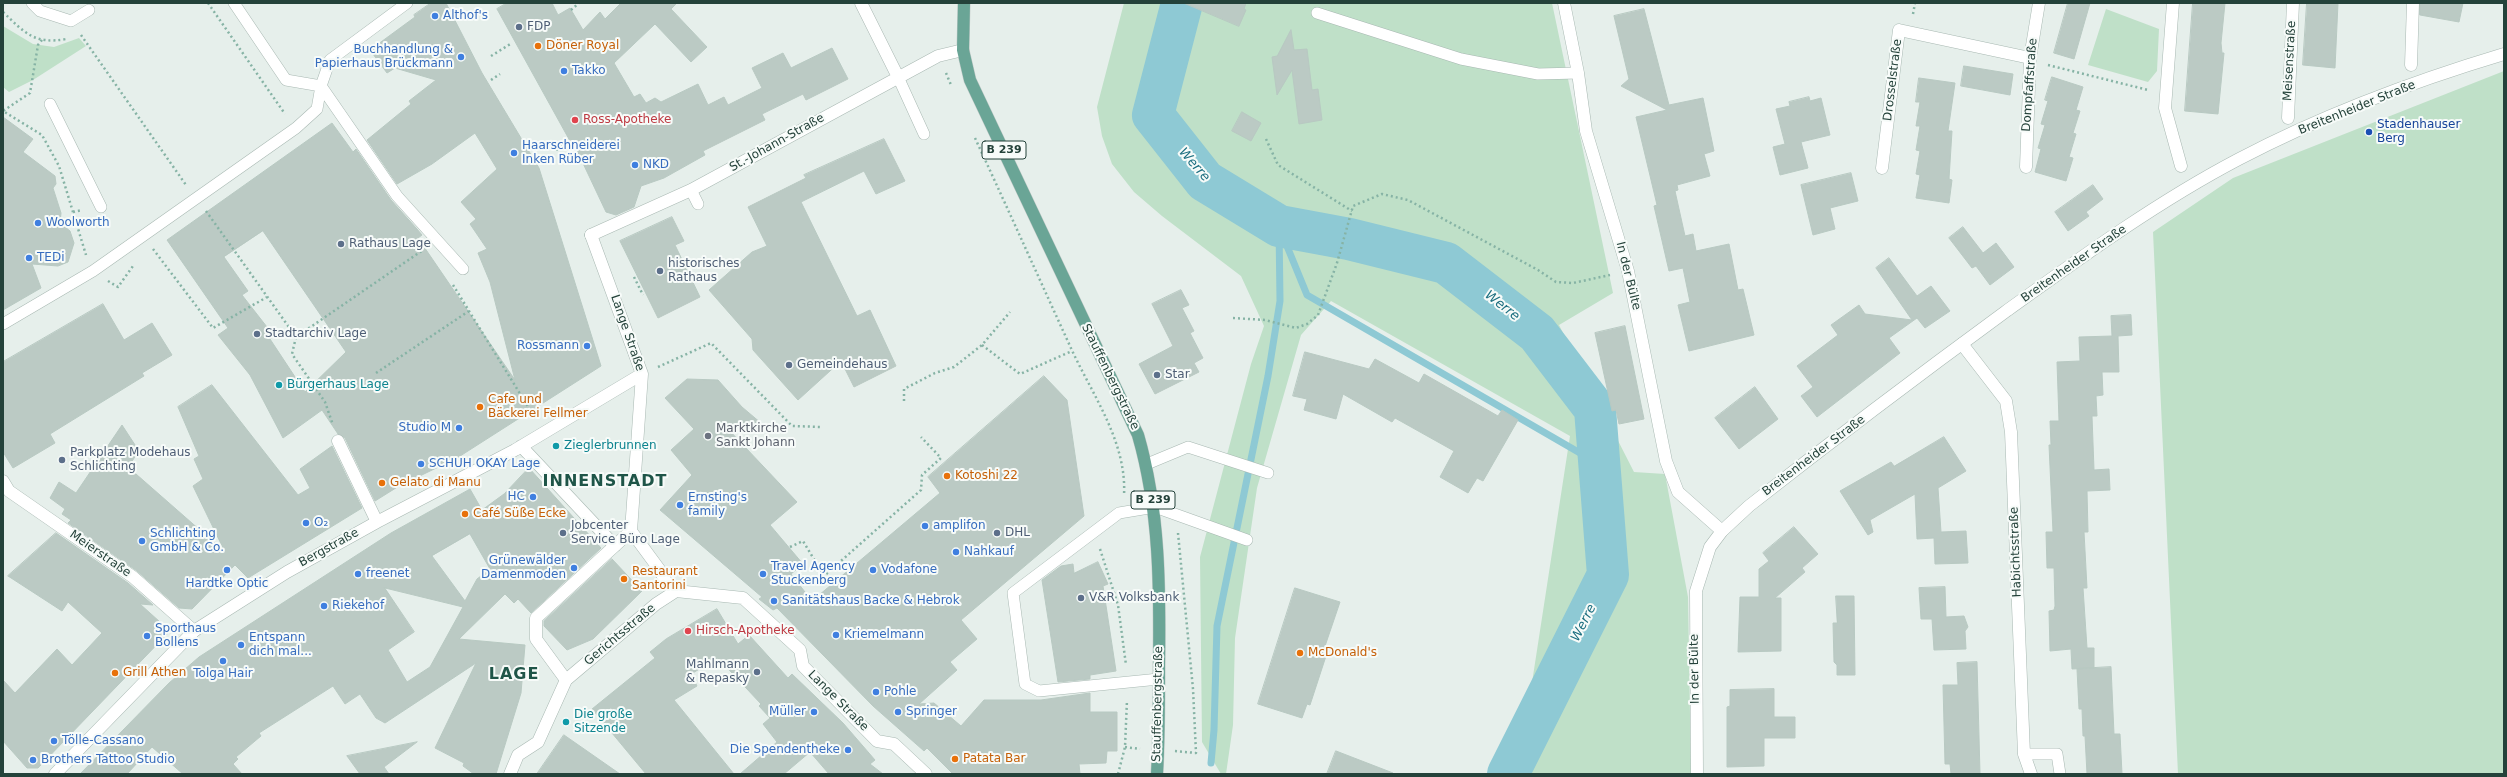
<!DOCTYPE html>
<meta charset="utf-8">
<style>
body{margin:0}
#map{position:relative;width:2507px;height:777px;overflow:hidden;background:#e6efeb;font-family:"DejaVu Sans",sans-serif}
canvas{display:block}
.frame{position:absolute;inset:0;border:4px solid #24423a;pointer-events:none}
</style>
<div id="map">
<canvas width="2507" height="777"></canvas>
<div class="frame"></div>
</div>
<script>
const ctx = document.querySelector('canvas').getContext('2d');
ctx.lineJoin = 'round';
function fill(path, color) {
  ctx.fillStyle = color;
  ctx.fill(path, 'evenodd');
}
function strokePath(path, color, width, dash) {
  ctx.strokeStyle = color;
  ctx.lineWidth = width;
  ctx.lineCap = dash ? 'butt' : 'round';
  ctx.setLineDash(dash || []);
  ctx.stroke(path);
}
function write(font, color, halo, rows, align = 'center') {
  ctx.font = font + ' "DejaVu Sans",sans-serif';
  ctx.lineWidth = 4;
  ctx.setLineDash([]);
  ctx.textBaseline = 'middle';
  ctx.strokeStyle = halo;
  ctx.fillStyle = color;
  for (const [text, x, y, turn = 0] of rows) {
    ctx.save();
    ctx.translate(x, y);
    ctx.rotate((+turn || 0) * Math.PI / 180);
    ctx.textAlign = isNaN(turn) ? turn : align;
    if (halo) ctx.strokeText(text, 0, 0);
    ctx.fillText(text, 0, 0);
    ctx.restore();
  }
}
const green = new Path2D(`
 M1124,3H1552L1613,293L1559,325L1634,472L1665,474L1688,597L1691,774H1495L1527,715L1570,436L1331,301L1301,335L1257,488L1235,638L1233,725L1226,774H1221L1202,742L1200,557L1251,364L1264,326L1241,276L1162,216L1134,192L1112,164L1102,136L1097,107Z
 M2106,9L2159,29L2157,71L2148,82L2088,65Z
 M3,26L33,44L54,47L79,38L86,46L33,80L9,92L3,87Z
 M2504,71V774H2178L2153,232L2233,178Z`);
const stream = new Path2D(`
 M1280,229L1307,295L1599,464
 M1211,763L1214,730L1217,626L1268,376L1280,301L1279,226`);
const river = new Path2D(`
 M1182,3L1153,115L1205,181L1279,226L1349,239L1446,263L1537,333L1595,409L1608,575L1508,774`);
const building = new Path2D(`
 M431,3H446L482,73L539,168L601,366L457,458L399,486L375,501L345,438L338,434L322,410L283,438L250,375L218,335L228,328L167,240L332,123L353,152L356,149L391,200L417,229L422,235L418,238L515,380L490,282L478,253L487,249L470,224L476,219L461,202L497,169L475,133L432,164L397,184L367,140L411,104L409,101L436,80L395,68L387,73L370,50L415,17L414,15ZM263,231L346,352L305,392L270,339L274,336L242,295L248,291L224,257Z
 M507,3H552L558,15L570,8L583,30L600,12L605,19L621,3H677L671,9L707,47L691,62L655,24L614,63L634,97L640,94L646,103L655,98L661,102L698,84L708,105L724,97L728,105L762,88L752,68L783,53L791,68L832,48L848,79L806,100L803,94L762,114L765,120L703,151L705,155L664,178L641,186L634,207L616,215L606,212L572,140L570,141L497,9Z
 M1184,3H1246L1244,9L1246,10L1239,26Z
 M2068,3H2090L2074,59L2054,53Z
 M2193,3H2225L2221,43L2222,53H2224L2218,114L2185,111Z
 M2307,3H2338L2335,68L2303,65Z
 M2420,3H2463L2459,22L2420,15Z
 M1644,9L1669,105L1703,98L1714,151L1704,154L1710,176L1677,185L1678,190L1675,191L1685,236L1693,234L1696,251L1729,244L1738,290L1743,289L1754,335L1689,351L1678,305L1690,302L1683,268L1669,271L1654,206L1657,205L1636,117L1667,110L1621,86L1629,79L1614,16Z
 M1291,30L1294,50L1307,49L1312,90L1318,89L1322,120L1299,124L1292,70L1277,95L1272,57L1277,56Z
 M1964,66L2013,74L2010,95L1961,86Z
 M2052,77L2083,87L2076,110L2080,111L2073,133L2076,134L2069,157L2073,158L2066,181L2035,172L2041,149L2038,148L2045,125L2041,124L2048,101L2045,100Z
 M1919,78L1955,83L1948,131H1952L1949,179L1952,180L1949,203L1916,198L1920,175L1916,174L1920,151L1916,150L1920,126H1916L1920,102H1916Z
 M1809,97L1810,101L1821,98L1830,135L1801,142L1808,168L1780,175L1773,147L1785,144L1776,109L1790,106L1789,102Z
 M1242,112L1261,123L1251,141L1232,131Z
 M3,117L33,139L23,152L55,176L56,184L53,188L61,213L60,223L70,231L74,243L68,262L58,266L32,264L41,288L3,310Z
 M884,139L905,181L876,194L864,171L801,202L857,316L870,310L896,366L854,387L841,361L798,400L753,350L752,339L709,290L752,252L767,246L748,207L806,178L804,175Z
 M1851,173L1858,201L1830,208L1835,229L1813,235L1801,185Z
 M2093,185L2103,199L2086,212L2089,216L2068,231L2055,212Z
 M672,217L684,241L675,245L700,297L658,318L620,241Z
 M1963,227L1983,253L1996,243L2014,267L1990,285L1976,266L1972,268L1949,238Z
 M1889,258L1917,296L1931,286L1950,311L1925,328L1917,318L1889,338L1900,353L1817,417L1801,396L1813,387L1797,366L1838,335L1831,325L1859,305L1865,314L1912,320L1876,268Z
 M1181,290L1189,305L1182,308L1194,331L1190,333L1203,358L1194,363L1199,372L1155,394L1139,364L1173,346L1152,304Z
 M103,304L124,340L152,323L172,355L142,373L144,376L50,434L55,443L13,468L3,452V362Z
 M2131,315L2132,335L2118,336L2119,372H2102L2103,395L2096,396L2097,416H2092L2094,470L2109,469L2110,490L2087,491L2088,532H2084L2087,588H2083L2087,648H2094V668L2072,669L2071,649L2050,651L2049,611L2054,610L2055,606L2054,568H2047L2046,532H2053L2049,445H2051L2050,421H2059L2057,362L2080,361L2079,337L2112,336L2111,316Z
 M1625,326L1644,419L1619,424L1616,410L1612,411L1595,333Z
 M1305,352L1369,369L1375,359L1419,383L1424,374L1498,416L1502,410L1518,420L1483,481L1477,478L1468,493L1440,477L1454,451L1395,418L1392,422L1343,394L1336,419L1304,410L1307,399L1293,396Z
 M1044,376L1067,400L1084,516L961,620L977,639L950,662L957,670L919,704L934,703L961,726L984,700H1041L1090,693V712H1117V751H1107L1106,763L1079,764L1080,774H953L927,748L924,751L873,706L777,608L773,610L759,599L762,597L660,510L692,475L671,450L694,429L665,398L687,379L718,380L742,407L768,429H728L797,502L770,525L803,564L791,574L812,601L940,493L928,477Z
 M212,385L298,495L310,488L300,469L332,446L362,508L248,578L235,565L192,609L179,608L137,571L68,523L71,520L62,514L65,509L50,498L59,482L76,493L122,425L139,451L128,467L225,552L193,486L203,479L194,459L199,456L178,407Z
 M1755,387L1778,419L1739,449L1715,418Z
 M1944,437L1966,471L1938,488L1941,532L1966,531L1968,563L1935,564L1934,538L1917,539L1915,494L1870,520L1873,532L1868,535L1840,491L1891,462L1894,466Z
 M529,468L601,548L531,613L518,599L514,603L505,594L459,639L525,645L521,693L496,774H474L463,766L464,763L435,748L476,663L385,723L376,718L360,694L345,704L333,686L259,733L261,736L236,757L238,759L233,764L242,774H183L152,747L127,774H80L169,683L199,657L391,533L470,489L482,510L504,494ZM470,534L490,569L477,579L465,601L432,556ZM385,588L463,607L430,667L407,682L388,650L414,632Z
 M1794,527L1818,554L1802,568L1805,572L1775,598H1781V651L1738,652L1740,597H1759V569L1769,561L1763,553Z
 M56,533L128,583L153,605L140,604L170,631L38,768H27L3,741V680L15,693L57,649L72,665L102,633L68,602L62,611L8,576Z
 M612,559L642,591L593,639L567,650L544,626V621Z
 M1098,562L1108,584L1103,586L1116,671L1090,675V679L1058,682L1042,580L1061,566L1073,564L1074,573Z
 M1945,587L1946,617L1964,616L1968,627L1965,631L1966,649L1934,650L1932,619H1921L1919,588Z
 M1295,588L1340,602L1323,652L1327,653L1310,705L1307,704L1302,718L1258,704Z
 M1836,596H1854L1855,675H1837V665L1834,662L1833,623H1837Z
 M717,609L738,644L749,635L788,678L792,674L843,723L875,760L870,764L883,774H829L810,752L784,774H740L777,742L763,724L770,718L759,706L761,704L718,658L691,674L697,686L674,700L734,774H646L592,709L655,658L650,652L666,639Z
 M1977,662L1980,774H1951L1950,764H1945L1943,685H1958L1957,663Z
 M2111,667L2114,734H2120L2122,774H2087L2085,736H2083L2082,709H2079L2077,669Z
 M1774,689V717H1795V738H1764V766L1727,767V707L1730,706V690Z
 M564,735L620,774H537Z
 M417,742L384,767L389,774H360L347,756Z
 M1336,751L1393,773L1392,774H1327Z`);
const path = new Path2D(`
 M208,3L285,114
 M571,10L579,3
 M3,12C24,32 34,45 66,39
 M1913,14L1915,3
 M81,35L186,185
 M42,40L38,45L30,93L3,111L42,135L59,166L86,255
 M491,56L512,43
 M2048,65L2148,90
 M946,73L951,85
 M491,80L500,74
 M975,138C1007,207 1038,276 1070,346C1091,393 1127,441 1124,495
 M1266,139L1278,165L1352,211
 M556,150L571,142
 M206,211L296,337L292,354L325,402L333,425
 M73,212L82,210
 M153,249L213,328L267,297
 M634,277L643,295
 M108,281L118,287L133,266
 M453,285L535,418
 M1233,318L1265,320L1296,328L1307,324L1318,315L1337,263L1353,206L1382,194L1408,200L1538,270L1556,282L1573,283L1610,275
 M296,337L423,250
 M982,345L1020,374L1072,351
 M658,367L711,343L792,426L821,427
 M376,373L469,311
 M904,401V389L935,373L954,367L982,345L1010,312
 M790,547L803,541L824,576
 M1100,549L1118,605L1126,665
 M815,584L921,490L922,475L941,458L921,437
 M1125,747L1140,749
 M1175,751L1196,753L1193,689L1178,533
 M1118,774L1125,747L1127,700`);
const service = new Path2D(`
 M32,3L40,11L71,21L89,10
 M234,3L286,80L321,86L397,196L463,269
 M1317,13L1461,59L1538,74L1578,73
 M898,77L924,134
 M50,104L101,207
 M691,190L698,204
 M3,324L93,271L296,128L317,109L321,86L330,60L407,3
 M1147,464L1188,447L1268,473
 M1159,679L1039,691L1025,684L1013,593L1119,513L1155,507L1247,540
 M2024,754H2057L2060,774`);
const pedestrian = new Path2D(`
 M591,235L642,374L631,531L659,569L668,585L676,591
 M338,441L377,522
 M521,446L615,546
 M566,680L536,639V618L631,531
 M55,774L194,631L287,572L377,522L515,450L642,374`);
const minor = new Path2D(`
 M861,3L898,77
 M1564,3L1578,73L1586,131L1628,271L1666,461L1678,492L1722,531
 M2173,3L2165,108L2181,166
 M2411,65L2413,3
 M2288,118L2293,3
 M2026,167L2030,58L2039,3
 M1882,168L1899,30L2030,58
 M591,235L691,190L938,56L963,50
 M1962,344L2006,401L2011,432L2024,754L2031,774
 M3,481L9,491L133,577L194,631
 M510,774L518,755L538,742L566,680L656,604L676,591L743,598L800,650L803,666L877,741L894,744L926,774`);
const tertiary = new Path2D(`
 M1697,774L1696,591L1710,547L1722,531L1749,506C1833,440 1919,375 2005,312C2080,258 2157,202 2239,159C2323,115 2414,81 2504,54`);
const primary = new Path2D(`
 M964,3L963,50L970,80L1138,435C1160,511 1160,589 1159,667C1159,703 1159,739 1157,774`);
const markers = [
 [435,16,4,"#3f7fe0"],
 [519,27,4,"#5c6f8a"],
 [538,46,4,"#e8710a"],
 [461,57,4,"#3f7fe0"],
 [564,71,4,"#3f7fe0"],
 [575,120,4,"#e0444e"],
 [2369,132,4,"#1a4fb4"],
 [514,153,4,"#3f7fe0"],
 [635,165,4,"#3f7fe0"],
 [38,223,4,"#3f7fe0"],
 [341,244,4,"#5c6f8a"],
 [29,258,4,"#3f7fe0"],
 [660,271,4,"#5c6f8a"],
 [257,334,4,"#5c6f8a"],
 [587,346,4,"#3f7fe0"],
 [789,365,4,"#5c6f8a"],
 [1157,375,4,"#5c6f8a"],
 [279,385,4,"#0f9aa8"],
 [480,407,4,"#e8710a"],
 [459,428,4,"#3f7fe0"],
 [708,436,4,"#6b7280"],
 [556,446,4,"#0f9aa8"],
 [62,460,4,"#5c6f8a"],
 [421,464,4,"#3f7fe0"],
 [947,476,4,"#e8710a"],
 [382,483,4,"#e8710a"],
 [533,497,4,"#3f7fe0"],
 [680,505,4,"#3f7fe0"],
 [465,514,4,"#e8710a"],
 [306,523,4,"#3f7fe0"],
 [925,526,4,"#3f7fe0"],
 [563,533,4,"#5c6f8a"],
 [997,533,4,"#5c6f8a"],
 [142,541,4,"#3f7fe0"],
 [956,552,4,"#3f7fe0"],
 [574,568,4,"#3f7fe0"],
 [227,570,4,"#3f7fe0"],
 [873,570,4,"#3f7fe0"],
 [358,574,4,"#3f7fe0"],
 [763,574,4,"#3f7fe0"],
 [624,579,4,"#e8710a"],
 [1081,598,4,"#5c6f8a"],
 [774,601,4,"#3f7fe0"],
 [324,606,4,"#3f7fe0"],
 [688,631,4,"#e0444e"],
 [836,635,4,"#3f7fe0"],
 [147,636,4,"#3f7fe0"],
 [241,645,4,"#3f7fe0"],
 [1300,653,4,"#e8710a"],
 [223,661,4,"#3f7fe0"],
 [757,672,4,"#5c6f8a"],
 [115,673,4,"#e8710a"],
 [876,692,4,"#3f7fe0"],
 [814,712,4,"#3f7fe0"],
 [898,712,4,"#3f7fe0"],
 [566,722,4,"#0f9aa8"],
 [54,741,4,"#3f7fe0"],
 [848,750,4,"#3f7fe0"],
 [955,759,4,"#e8710a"],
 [33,760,4,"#3f7fe0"]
];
const shields = [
 [1004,150,44],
 [1153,500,44]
];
const shieldNames = [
 ["B 239",1004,150],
 ["B 239",1153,500]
];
const shopNames = [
 ["Althof's",443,16],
 ["Buchhandlung &",453,50,"right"],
 ["Papierhaus Brückmann",453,64,"right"],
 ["Takko",572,71],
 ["Haarschneiderei",522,146],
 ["Inken Rüber",522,160],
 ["NKD",643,165],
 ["Woolworth",46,223],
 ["TEDi",37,258],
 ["Rossmann",579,346,"right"],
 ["Studio M",451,428,"right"],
 ["SCHUH OKAY Lage",429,464],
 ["HC",525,497,"right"],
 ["Ernsting's",688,498],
 ["family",688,512],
 ["O₂",314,523],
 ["amplifon",933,526],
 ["Schlichting",150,534],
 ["GmbH & Co.",150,548],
 ["Nahkauf",964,552],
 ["Grünewälder",566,561,"right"],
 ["Damenmoden",566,575,"right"],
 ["Travel Agency",771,567],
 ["Stuckenberg",771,581],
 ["Vodafone",881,570],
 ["freenet",366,574],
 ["Hardtke Optic",227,584,"center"],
 ["Sanitätshaus Backe & Hebrok",782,601],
 ["Riekehof",332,606],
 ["Sporthaus",155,629],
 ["Bollens",155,643],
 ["Kriemelmann",844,635],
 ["Entspann",249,638],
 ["dich mal...",249,652],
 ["Tolga Hair",223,674,"center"],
 ["Pohle",884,692],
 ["Müller",806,712,"right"],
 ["Springer",906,712],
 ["Tölle-Cassano",62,741],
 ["Die Spendentheke",840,750,"right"],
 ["Brothers Tattoo Studio",41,760]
];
const serviceNames = [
 ["FDP",527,27],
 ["Rathaus Lage",349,244],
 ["historisches",668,264],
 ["Rathaus",668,278],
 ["Stadtarchiv Lage",265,334],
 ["Gemeindehaus",797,365],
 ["Star",1165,375],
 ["Parkplatz Modehaus",70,453],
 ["Schlichting",70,467],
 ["Jobcenter",571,526],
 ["Service Büro Lage",571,540],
 ["DHL",1005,533],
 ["V&R Volksbank",1089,598],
 ["Mahlmann",749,665,"right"],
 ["& Repasky",749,679,"right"]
];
const foodNames = [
 ["Döner Royal",546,46],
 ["Cafe und",488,400],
 ["Bäckerei Fellmer",488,414],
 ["Kotoshi 22",955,476],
 ["Gelato di Manu",390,483],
 ["Café Süße Ecke",473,514],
 ["Restaurant",632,572],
 ["Santorini",632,586],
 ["McDonald's",1308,653],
 ["Grill Athen",123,673],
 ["Patata Bar",963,759]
];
const streetNames = [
 ["Meisenstraße",2290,61,-87],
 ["Drosselstraße",1893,80,-83],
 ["Dompfaffstraße",2030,85,-86],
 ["Breitenheider Straße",2357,108,-22],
 ["St.-Johann-Straße",777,143,-29],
 ["Breitenheider Straße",2074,264,-35],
 ["In der Bülte",1628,276,76],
 ["Lange Straße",627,333,71],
 ["Stauffenbergstraße",1110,377,64],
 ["Breitenheider Straße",1814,456,-37],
 ["Bergstraße",329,548,-29],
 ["Habichtsstraße",2016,552,-92],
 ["Meierstraße",100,554,35],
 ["Gerichtsstraße",620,635,-40],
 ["In der Bülte",1695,669,-91],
 ["Lange Straße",838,701,45],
 ["Stauffenbergstraße",1158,704,-89]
];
const healthNames = [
 ["Ross-Apotheke",583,120],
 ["Hirsch-Apotheke",696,631]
];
const transitNames = [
 ["Stadenhauser",2377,125],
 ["Berg",2377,139]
];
const cultureNames = [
 ["Bürgerhaus Lage",287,385],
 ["Zieglerbrunnen",564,446],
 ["Die große",574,715],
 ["Sitzende",574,729]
];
const worshipNames = [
 ["Marktkirche",716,429],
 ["Sankt Johann",716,443]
];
const waterNames = [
 ["Werre",1194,165,49],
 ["Werre",1502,306,38],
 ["Werre",1584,623,-63]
];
const districtNames = [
 ["INNENSTADT",605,482],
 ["LAGE",514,675]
];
fill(green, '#bfe0c8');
strokePath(stream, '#8ec9d4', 7);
strokePath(river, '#8ec9d4', 42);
fill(building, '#bbcac4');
strokePath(building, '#b8c9c2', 1);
strokePath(service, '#a8b8b2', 12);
strokePath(pedestrian, '#a8b8b2', 13);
strokePath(minor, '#a8b8b2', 13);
strokePath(tertiary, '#a8b8b2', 13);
strokePath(primary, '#c2cac8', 13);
strokePath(path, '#86b3a5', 2.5, [2, 3]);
strokePath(service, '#fff', 11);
strokePath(pedestrian, '#fff', 12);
strokePath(minor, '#fff', 12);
strokePath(tertiary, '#fff', 12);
strokePath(primary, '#6aa596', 12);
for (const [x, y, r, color] of markers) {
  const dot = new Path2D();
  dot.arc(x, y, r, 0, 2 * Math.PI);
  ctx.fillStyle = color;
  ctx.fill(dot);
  strokePath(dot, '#f7fbf9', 1.5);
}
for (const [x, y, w] of shields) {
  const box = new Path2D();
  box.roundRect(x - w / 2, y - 9, w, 18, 3);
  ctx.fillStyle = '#f7fbf9';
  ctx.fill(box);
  strokePath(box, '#24423a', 1);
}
write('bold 11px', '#24423a', null, shieldNames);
write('12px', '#366cbe', '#f7fbf9', shopNames, 'left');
write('12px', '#4e5e75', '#f7fbf9', serviceNames, 'left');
write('12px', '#c56008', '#f7fbf9', foodNames, 'left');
write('12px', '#24423a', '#f7fbf9', streetNames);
write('12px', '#be3a42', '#f7fbf9', healthNames, 'left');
write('12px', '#164399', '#f7fbf9', transitNames, 'left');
write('12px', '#0d838f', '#f7fbf9', cultureNames, 'left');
write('12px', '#5b616d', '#f7fbf9', worshipNames, 'left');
write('italic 13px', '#1c6f80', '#f7fbf9', waterNames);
ctx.letterSpacing = '1px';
write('bold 16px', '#1f5548', '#f7fbf9', districtNames);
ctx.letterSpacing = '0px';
</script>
